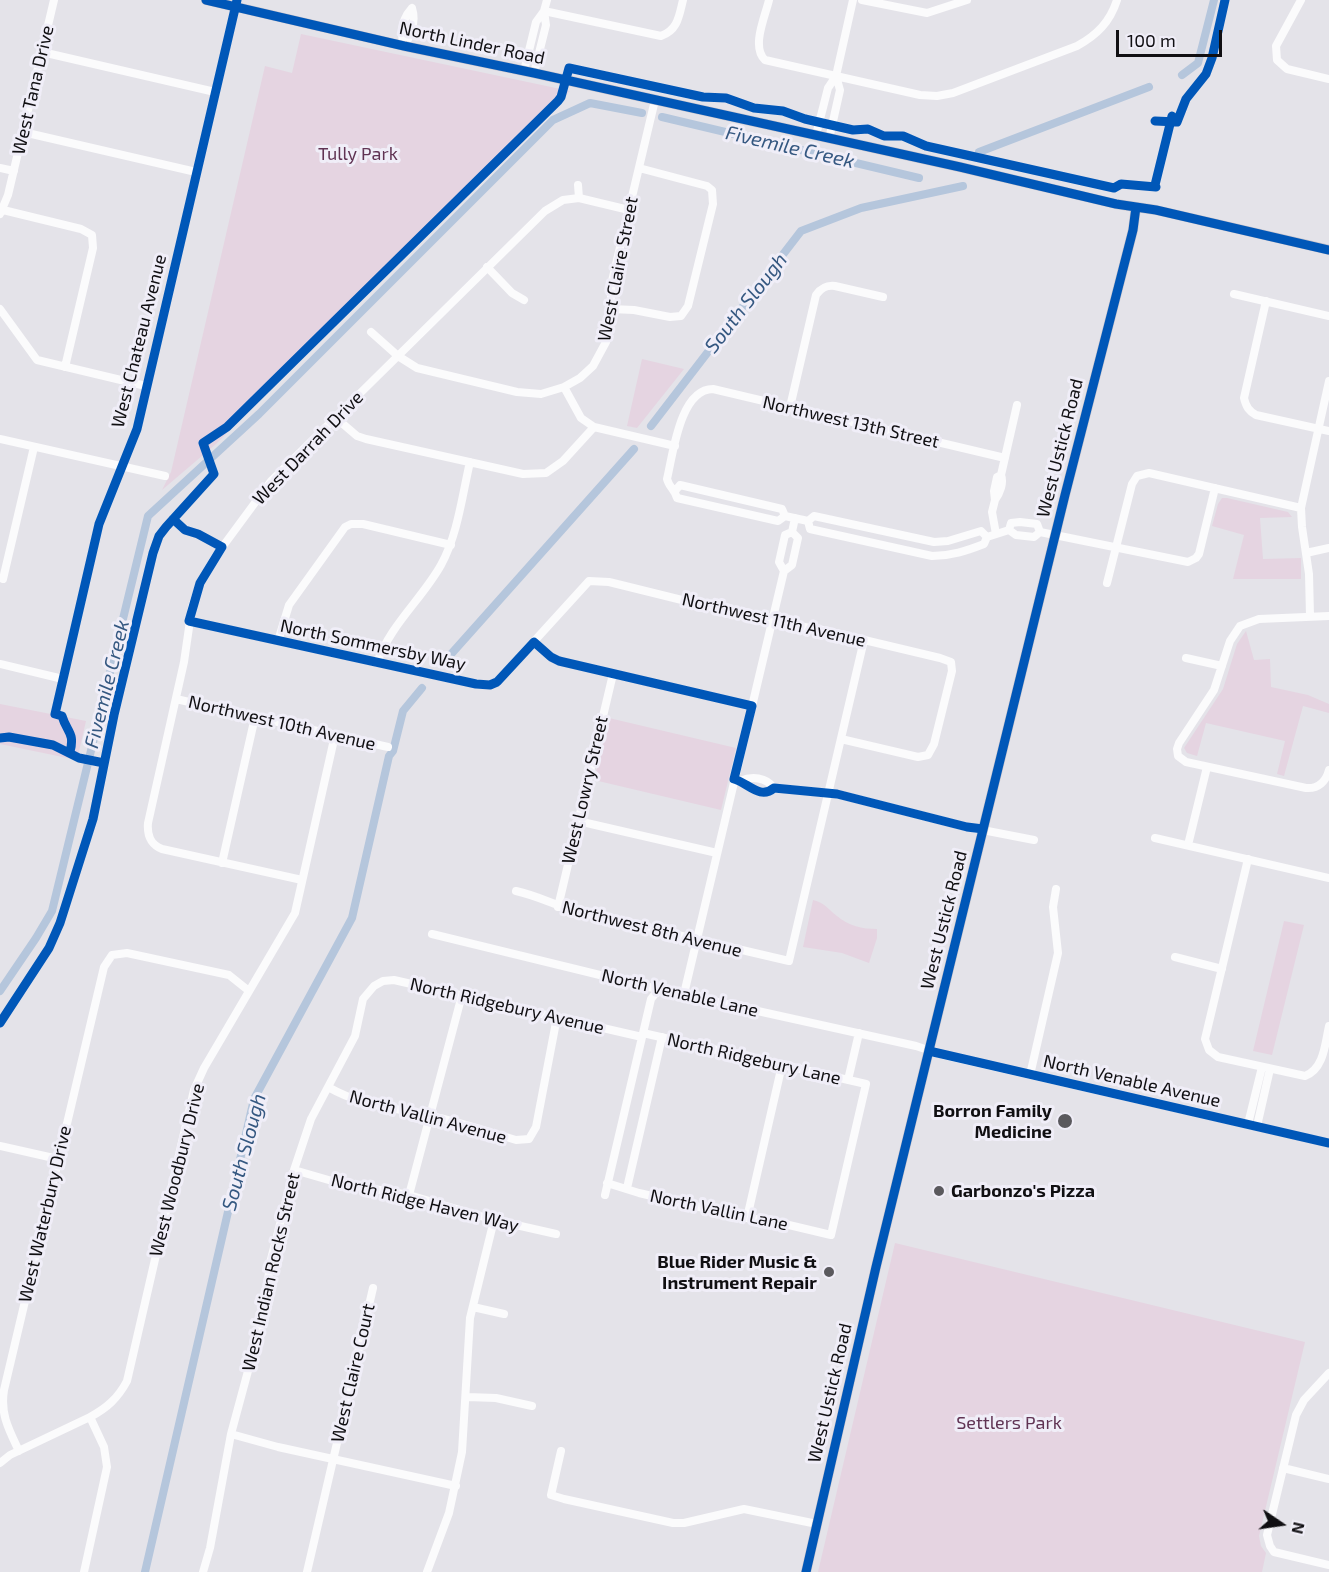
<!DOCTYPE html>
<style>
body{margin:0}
#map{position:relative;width:1329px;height:1572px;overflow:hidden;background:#e4e3e9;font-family:"Exo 2",sans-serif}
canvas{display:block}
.north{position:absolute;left:1251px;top:1494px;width:60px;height:60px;-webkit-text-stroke:4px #f0eef8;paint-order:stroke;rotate:103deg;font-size:16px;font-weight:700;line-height:24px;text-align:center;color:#100f12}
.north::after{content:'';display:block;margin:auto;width:21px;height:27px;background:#100f12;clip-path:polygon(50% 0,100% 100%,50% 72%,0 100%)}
.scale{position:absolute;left:1116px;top:30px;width:106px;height:27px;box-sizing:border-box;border:3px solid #100f12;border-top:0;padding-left:8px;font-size:18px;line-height:21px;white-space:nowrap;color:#100f12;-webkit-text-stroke:4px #f0eef8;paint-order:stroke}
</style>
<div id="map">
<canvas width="1329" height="1572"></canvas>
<div class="north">N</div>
<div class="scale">100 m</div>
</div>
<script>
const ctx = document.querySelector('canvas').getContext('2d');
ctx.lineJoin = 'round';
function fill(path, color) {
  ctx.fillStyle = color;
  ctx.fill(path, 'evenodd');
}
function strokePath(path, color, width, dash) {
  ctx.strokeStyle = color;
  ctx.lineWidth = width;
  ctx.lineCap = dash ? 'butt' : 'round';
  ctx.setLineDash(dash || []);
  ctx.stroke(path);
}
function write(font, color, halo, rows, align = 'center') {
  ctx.font = font + ' "Exo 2",sans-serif';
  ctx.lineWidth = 6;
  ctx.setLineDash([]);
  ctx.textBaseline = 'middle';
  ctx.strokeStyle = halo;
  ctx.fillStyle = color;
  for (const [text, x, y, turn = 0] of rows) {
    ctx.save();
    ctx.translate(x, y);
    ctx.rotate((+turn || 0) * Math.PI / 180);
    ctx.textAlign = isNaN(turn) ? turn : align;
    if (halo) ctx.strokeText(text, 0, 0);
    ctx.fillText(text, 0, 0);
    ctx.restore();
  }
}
const green = new Path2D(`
 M301,34L570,91L216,444L162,490L171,472L265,66L292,73Z
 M642,359L684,369L637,428L627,426Z
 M1222,498H1227L1288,512L1292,517L1260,518L1263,559L1301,558V579H1233L1244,535L1212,526L1218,504Z
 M1246,631L1254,660L1270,659L1271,687L1308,695L1329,704V713L1303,706L1284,776L1277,774L1285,741L1206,723L1197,756L1187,753L1184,748L1223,689L1237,644Z
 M0,704L86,721L77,760L0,744Z
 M609,718L736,748L721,810L594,780Z
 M813,900C825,903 828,909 837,916C849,926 862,929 877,929V938L869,963L842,953L803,947Z
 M1284,921L1304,925L1272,1055L1253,1051Z
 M895,1243L1305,1342L1259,1536L1261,1546L1266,1553L1262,1572H818Z`);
const canal = new Path2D(`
 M1182,75L1198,63L1214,0
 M662,117L919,178
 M979,152L1149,87
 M651,426L801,231L861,208L963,186
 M444,662L634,449
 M0,991L36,938L52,911L148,516L259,414L553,120L590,103L642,113
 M145,1572L254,1099L352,918L389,756L393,751L403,711L422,688`);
const minor = new Path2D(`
 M547,0L544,11L661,36C678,30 679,16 683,0
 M769,0C765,17 751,47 765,60L920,95L937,96L953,93L1077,46C1097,35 1110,22 1117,0
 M862,0L927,13L967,0
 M1301,0L1276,46L1277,60L1287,69L1329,79
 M412,8C416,21 412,34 404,46C400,32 402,19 412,8Z
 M42,52L215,92
 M524,71L536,22L544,11L546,25L534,73
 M836,76L853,0
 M23,132L196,172
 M816,135L828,88L836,76L840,90L829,139
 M0,168L14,171
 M578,185L579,198
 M3,210L81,229L92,235L93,248L65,367
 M0,214L8,195L54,0
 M487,267L512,293L524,300
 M1234,294L1329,316
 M1266,301L1244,398C1246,407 1249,411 1256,415L1329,431
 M0,309L37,360L146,386
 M611,309L634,310L670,317L681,316L688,306L713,204L712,190L707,186L639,168
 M371,332L398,356L417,368L517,392L541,394L564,387L580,378L593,366L606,342L609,329L612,281L655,100
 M564,387L581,418L594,427L675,446
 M790,407L816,295C821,288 826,285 835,286L883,297
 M336,418L357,436L366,439L523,474L546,473L563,461L594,427
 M0,439L165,476
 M1001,475L1017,405
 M1001,475C1004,483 1000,493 995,500L994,491L997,477Z
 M675,491L680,485L782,509L785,516L778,521L677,498C675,490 669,487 667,479C673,454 680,389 713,389L1005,458
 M995,500L992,512L996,534
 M785,516L808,521L814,516L934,542L948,541L981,531L987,537
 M808,521L810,529L932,556C951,556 966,551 984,544L987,537L1009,530L1016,535L1034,537L1040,532L1188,562L1196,558L1199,554L1215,488
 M1009,530L1011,523L1020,522L1037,524L1040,532
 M792,532L798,538L792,565L784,571L779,562L785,535L792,532L795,518
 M1306,553L1329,548
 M3,579L34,447
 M1107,583L1132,484L1137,476L1149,473L1301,508
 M1310,616L1309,574L1302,527L1301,508L1329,381
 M1329,616L1259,619L1240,626L1230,641L1214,690L1179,743L1177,749L1178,756L1186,762L1306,788C1319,789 1326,781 1329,770
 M189,621L476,684L490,685L497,682L589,581L609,582L771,622L818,629L940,658L951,662L952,671L934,744L928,755L918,757L841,739
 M278,641L289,605L345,527L351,524H363L451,545
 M534,642L551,657L559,661L752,706
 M1186,658L1222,666
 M377,663C390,625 422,599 441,565C458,534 462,496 470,462
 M0,664L63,679
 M176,699L388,747
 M55,714L99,524L137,429L237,0
 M734,779C748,783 760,800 774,788L837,794L967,827L1034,840
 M740,781C752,776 766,777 774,788
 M578,821L717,853
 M1155,838L1329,878
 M1188,845L1207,767
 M1248,859L1205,1039L1209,1050L1218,1057L1305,1076C1324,1069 1325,1044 1329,1026
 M222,863L255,717
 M302,880L162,849C150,844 147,835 148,823L184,662L192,607L200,583L215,557L271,481L545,211L563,200L579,198L629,210
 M516,891C539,896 556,906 579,912L789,961L864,640
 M558,907L613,674
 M432,934L649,987L916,1046L943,1055L1329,1143
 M1175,957L1222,969
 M684,994L784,571
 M1030,1075L1058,953L1053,907L1056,889
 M848,1080L859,1033
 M328,1087C363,1107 393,1107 431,1116C459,1122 488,1132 516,1140L529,1139L536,1127L557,1017
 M1248,1124L1262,1067
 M1257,1126L1270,1069
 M0,1146L58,1159
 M294,1170L339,1183L409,1195L494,1220L556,1234
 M607,1183L639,1193L747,1218L772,1221L831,1235L866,1084L643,1033
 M627,1188L662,1037
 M409,1195L462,995
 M605,1195L651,999L655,994L662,990
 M747,1218L782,1065
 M473,1307L504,1314
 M1329,1373L1304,1400L1296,1415L1267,1535L1270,1546L1274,1552L1329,1565
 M467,1397L496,1398L532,1406
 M231,1434L278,1447L456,1486
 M19,1451C9,1430 0,1414 4,1390L104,967L112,955L127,953L229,975L249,991
 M561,1451L551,1495L564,1499L673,1523H684L744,1509L817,1524
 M0,1463L10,1455L90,1417
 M1283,1468L1329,1479
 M84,1572L107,1467L104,1447L90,1417C107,1408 118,1398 127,1381L194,1090L204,1068L295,913L335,735
 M203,1572L210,1548L231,1434L265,1308L270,1263L294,1170L311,1119L355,1036L363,999L374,986L383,981L394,980L642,1037
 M307,1572L373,1288
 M427,1572L449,1513L462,1452L470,1318L494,1220`);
const major = new Path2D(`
 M206,0L404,46L534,73L960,167L1116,204L1156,210L1329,250
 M806,1572L876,1267L954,948L1065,495L1133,230L1136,207`);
const cycleway = new Path2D(`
 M206,0L404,46L534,73L960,167L1116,204L1156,210L1329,250
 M1155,121L1177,122L1186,99L1206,74L1212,58L1225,0
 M173,519L185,530L198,534L222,547L200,583L189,621L476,684L490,685L497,682L534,642L551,657L559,661L752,706L734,779C748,783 760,800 774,788L837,794L967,827L983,829
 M0,738L9,737L53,745L79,758L104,763
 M70,752C75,732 67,733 62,716L55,714L99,524L137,429L237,0
 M0,1023L49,948L60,923L93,819L114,715L153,553L159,536L166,527L214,474L203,443L227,427L558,101L561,97L569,68L703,97L726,98L754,108L783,111L805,119L853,130L868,129L884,136H903L926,146L1114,188L1121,184L1156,187L1155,185L1172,116
 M929,1051L1329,1143
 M806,1572L876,1267L954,948L1065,495L1133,230L1136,207`);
const markers = [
 [1065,1121,8,"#5a595d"],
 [939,1191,6,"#5a595d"],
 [829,1272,6,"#5a595d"]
];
const streetNames = [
 ["North Linder Road",472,43,12],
 ["West Tana Drive",33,90,-77],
 ["West Claire Street",618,269,-79],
 ["West Chateau Avenue",139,341,-76],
 ["Northwest 13th Street",851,422,13],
 ["West Darrah Drive",308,448,-46],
 ["West Ustick Road",1060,448,-76],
 ["Northwest 11th Avenue",774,620,13],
 ["North Sommersby Way",373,645,12],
 ["Northwest 10th Avenue",282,723,13],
 ["West Lowry Street",585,790,-77],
 ["West Ustick Road",944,920,-76],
 ["Northwest 8th Avenue",652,929,14],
 ["North Venable Lane",680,993,13],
 ["North Ridgebury Avenue",507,1006,13],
 ["North Ridgebury Lane",754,1059,13],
 ["North Venable Avenue",1132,1081,13],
 ["North Vallin Avenue",428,1117,15],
 ["West Woodbury Drive",177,1170,-76],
 ["North Ridge Haven Way",425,1203,14],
 ["North Vallin Lane",719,1210,12],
 ["West Waterbury Drive",45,1214,-77],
 ["West Indian Rocks Street",271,1272,-77],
 ["West Claire Court",353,1373,-77],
 ["West Ustick Road",830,1393,-77]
];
const parkNames = [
 ["Tully Park",358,154],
 ["Settlers Park",1009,1423]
];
const poiNames = [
 ["Borron Family",1052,1111],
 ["Medicine",1052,1132],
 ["Garbonzo's Pizza",951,1191,"left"],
 ["Blue Rider Music &",817,1262],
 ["Instrument Repair",817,1283]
];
const waterNames = [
 ["Fivemile Creek",790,147,13],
 ["South Slough",746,303,-52],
 ["Fivemile Creek",107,684,-76],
 ["South Slough",244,1152,-75]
];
fill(green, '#e5d4e1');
strokePath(canal, '#b5c6dc', 8);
strokePath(minor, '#fbfbfc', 8);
strokePath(major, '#c7c3ca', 10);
strokePath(cycleway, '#0057b8', 9);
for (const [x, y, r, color] of markers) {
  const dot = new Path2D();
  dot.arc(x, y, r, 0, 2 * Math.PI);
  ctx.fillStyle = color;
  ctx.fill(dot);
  strokePath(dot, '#f0eef8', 2);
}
write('18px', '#100f12', '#f0eef8', streetNames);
write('18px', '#603353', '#f0eef8', parkNames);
write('bold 18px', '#100f12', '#f0eef8', poiNames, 'right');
write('italic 20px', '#355881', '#f0eef8', waterNames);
</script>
